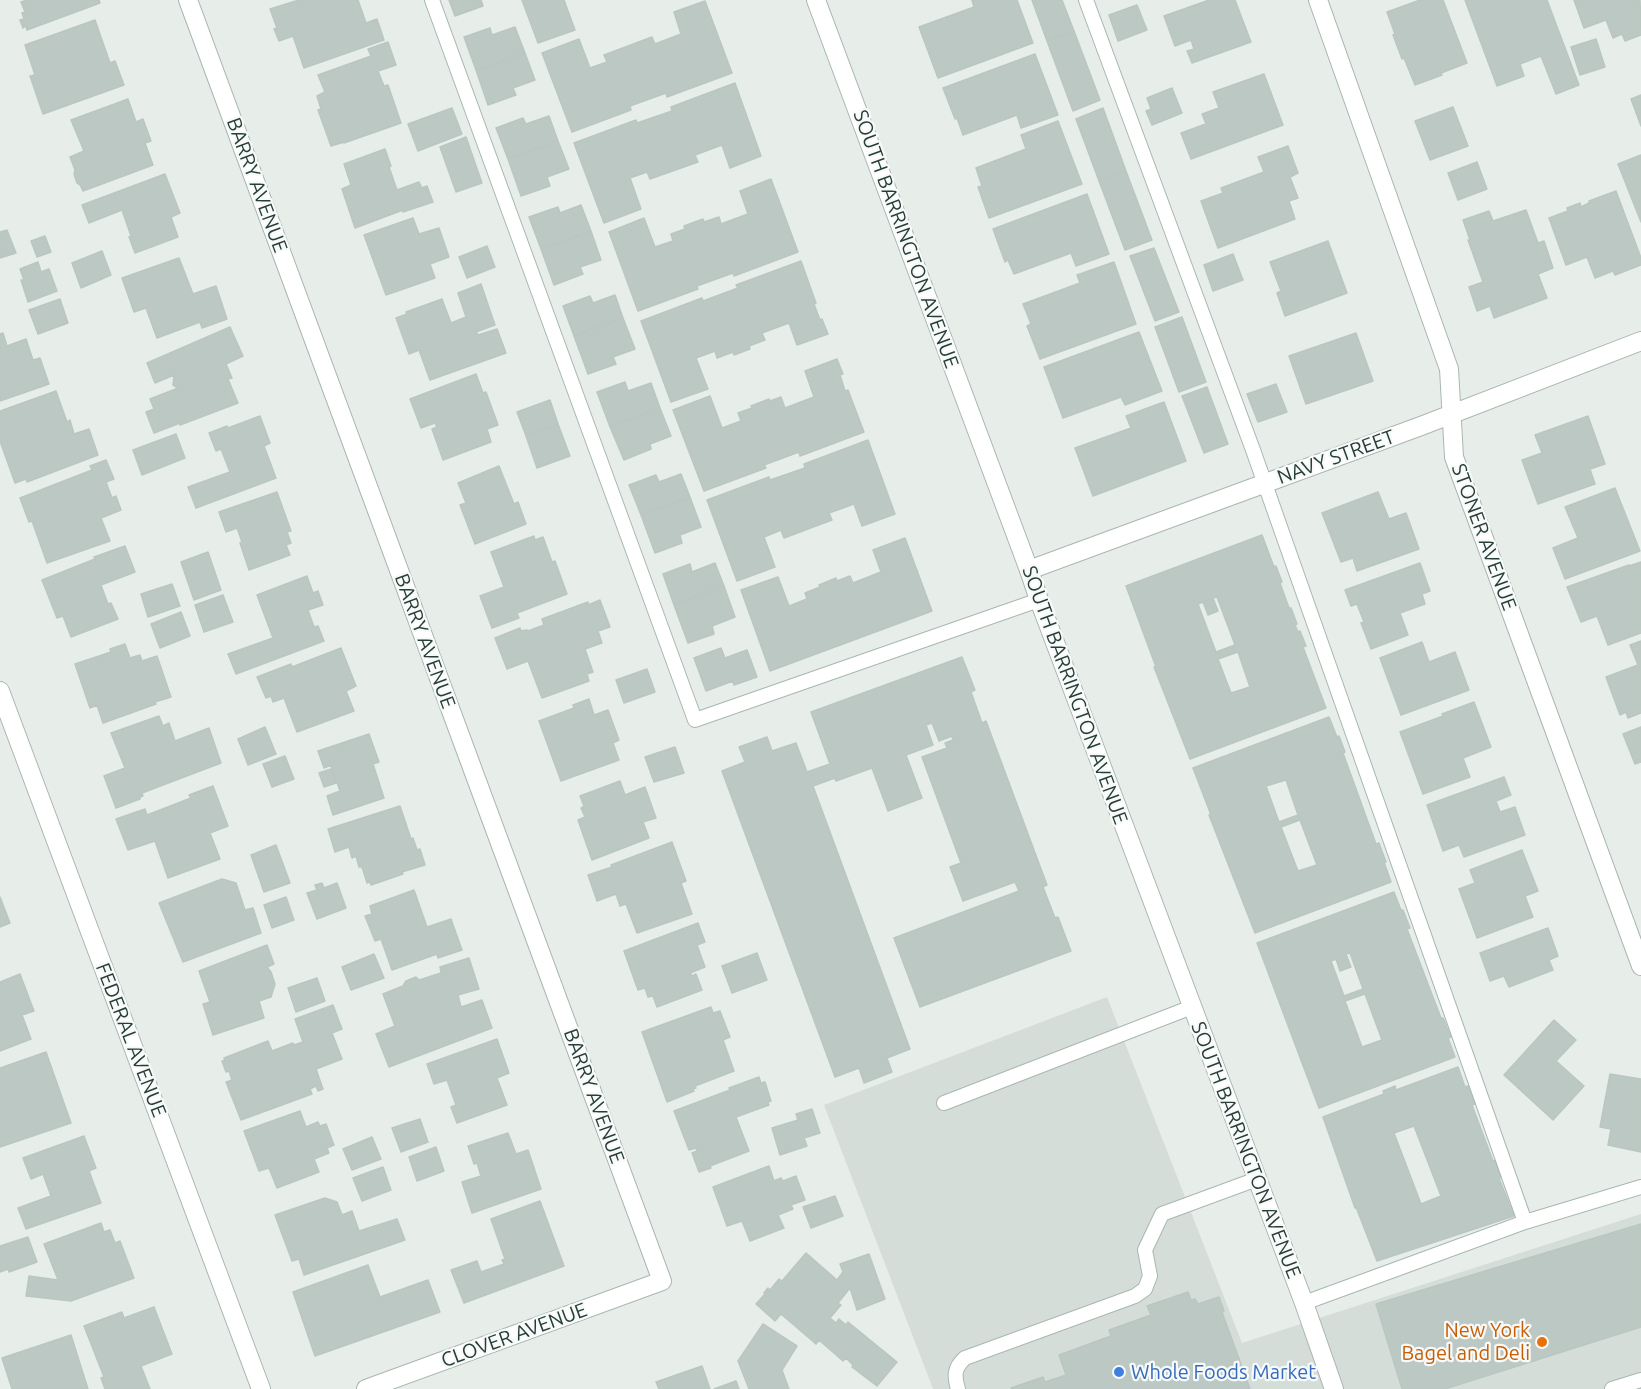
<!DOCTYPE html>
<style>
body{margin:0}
canvas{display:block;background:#e7eeea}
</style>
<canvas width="1641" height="1389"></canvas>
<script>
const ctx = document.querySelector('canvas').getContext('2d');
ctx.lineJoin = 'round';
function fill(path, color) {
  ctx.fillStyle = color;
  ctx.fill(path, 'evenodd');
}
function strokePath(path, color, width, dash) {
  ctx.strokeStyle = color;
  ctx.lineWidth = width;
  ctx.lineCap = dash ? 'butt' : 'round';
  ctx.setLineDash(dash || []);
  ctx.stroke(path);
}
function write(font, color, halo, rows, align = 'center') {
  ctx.font = font + ' Ubuntu,sans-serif';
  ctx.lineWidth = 4.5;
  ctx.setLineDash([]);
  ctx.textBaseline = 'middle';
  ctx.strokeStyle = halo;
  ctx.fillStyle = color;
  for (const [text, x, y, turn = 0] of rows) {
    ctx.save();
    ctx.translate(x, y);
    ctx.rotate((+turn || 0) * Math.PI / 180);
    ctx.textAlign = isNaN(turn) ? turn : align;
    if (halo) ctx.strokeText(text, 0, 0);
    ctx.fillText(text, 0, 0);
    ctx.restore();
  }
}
const built = new Path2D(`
 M1107,997L1242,1343L1641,1214V1389H933L824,1105Z`);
const building = new Path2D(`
 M27,0H99L100,3L27,30L26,26L23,28L20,20L24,19L22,13L25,12L21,2Z
 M299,0H358L366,23L377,19L384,40L304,68L293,36L279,41L274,29L277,28L270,9Z
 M449,0H481L483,6L455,16Z
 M522,0H564L575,30L538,43Z
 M972,0H1017L1033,43L938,78L919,27L974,7Z
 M1032,0H1062L1074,31L1047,41Z
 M1209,0H1235L1251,42L1192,63L1187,51L1194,49L1191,40L1175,46L1164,16Z
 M1420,0H1443L1467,63L1441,73L1442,75L1415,85L1404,58L1402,59L1393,35L1395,34L1387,12Z
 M1465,0H1547L1579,85L1556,94L1541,56L1520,64L1524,76L1497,86Z
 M1574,0H1640L1641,35L1625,41L1622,34L1613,38L1606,20L1584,28Z
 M705,1L732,73L667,97L666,93L630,106L631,110L572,132L542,53L579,39L590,68L607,62L604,55L652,37L655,44L681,34L674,12Z
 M1137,5L1147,30L1118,41L1109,15Z
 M95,20L110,63L115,61L124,85L43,114L30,76L35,75L25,45Z
 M515,27L525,53L476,70L464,37L490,28L492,35Z
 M1074,31L1100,100L1073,111L1047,41Z
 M1596,39L1605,67L1580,75L1571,47Z
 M388,42L396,65L378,71L384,86L388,85L401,123L344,143V142L331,146L318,110L321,109L317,96L325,92L318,75L371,56L368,49Z
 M525,53L535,80L513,88L516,95L488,105L476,70Z
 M1035,54L1058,115L1021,128L1017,115L963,135L957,118L955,119L943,88Z
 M1264,74L1283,125L1191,159L1181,133L1206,124L1202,114L1219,108L1213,92Z
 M735,83L761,156L730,168L722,145L695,155L698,162L650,179L647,172L630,178L641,209L604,223L574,143L636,120L637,123L672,111L671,107Z
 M1172,88L1182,113L1152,125L1146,111L1151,109L1147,98Z
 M1641,95V126L1631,99Z
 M128,99L136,122L143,119L151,141L145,143L153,165L83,191L80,185L77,183L74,174L75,170L70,157L84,151L71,120Z
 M1453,107L1468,146L1430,160L1415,121Z
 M452,108L462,134L418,151L408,124Z
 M1103,108L1126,171L1099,181L1076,119Z
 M549,116L558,141L508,159L496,128L523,118L526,124Z
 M1058,121L1082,184L989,218L978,187L982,186L976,168L1026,149L1021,135Z
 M466,137L482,183L456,192L440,147Z
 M558,141L569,169L547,177L550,186L521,196L508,159Z
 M1288,146L1298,173L1290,177L1298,198L1289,201L1295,219L1218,248L1201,201L1223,193L1221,188L1264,172L1258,157Z
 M385,149L391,166L389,167L397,190L419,182L422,188L427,186L433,202L403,212V210L355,228L342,189L351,185L344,164Z
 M1641,155V222L1618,164Z
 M1477,162L1487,189L1458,200L1448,173Z
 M1126,171L1152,240L1125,250L1099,181Z
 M165,174L180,213L171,217L178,237L135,253L129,237L131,236L122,210L89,223L82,205Z
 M771,179L798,252L734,276L733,273L697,286L698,289L638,311L609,232L644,218L655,247L673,241L671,234L685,229L684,226L703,219L704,222L719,217L721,224L748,214L740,191Z
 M1616,191L1641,258V265L1615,275L1613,271L1595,278L1587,257L1566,265L1549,218L1568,211L1567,208L1580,203L1581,207L1589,203V201Z
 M1087,194L1109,254L1076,266L1071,253L1014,274L1008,260L1005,262L993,229Z
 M581,205L591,231L541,249L529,217L558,207L560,213Z
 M1526,210L1538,243L1544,241L1553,268L1538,274L1547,298L1494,318L1490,306L1477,311L1469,287L1483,282L1468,240H1470L1463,220L1489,211L1493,221Z
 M413,218L419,234L439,228L449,257L430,264L435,278L386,295L364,235Z
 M7,230L16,253L0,258V232Z
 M591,231L601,260L580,267L583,274L554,285L541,249Z
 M45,236L51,252L37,257L31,241Z
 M1328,241L1347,293L1285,316L1277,293L1281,291L1270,262Z
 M487,246L495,267L467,278L459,257Z
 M1154,248L1179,312L1155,321L1130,256Z
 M102,251L111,275L81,288L72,263Z
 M1233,254L1243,280L1213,291L1204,265Z
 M179,258L193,294L216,286L227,319L202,328L200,322L157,338L146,308L134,312L122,278Z
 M801,261L816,303L814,304L820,320L822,319L828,334L797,345L789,323L762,333L765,340L749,346L750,349L734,355L733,352L717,358L715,351L696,358L708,389L671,402L641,321L702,298L703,301L738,288L736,285Z
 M38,262L41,272L49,269L57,291L28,302L21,280H24L20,269Z
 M1114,262L1136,324L1040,359L1027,326L1031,324L1023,304L1080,283L1077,275Z
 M481,284L495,325L476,332L478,335L497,329L506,353L430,380L419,350L409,354L396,318L407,314L406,312L442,299L451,323L466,317L458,293Z
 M615,295L623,318L574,336L563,306L590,296L593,303Z
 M60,299L68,323L38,334L29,310Z
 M1182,317L1206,382L1179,392L1155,327Z
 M623,318L635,349L613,357L616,364L588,374L574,336Z
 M230,327L243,356L226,364L232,378L228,379L238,403L180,425V423L154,433L146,412L154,409L150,399L178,388L173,385L174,375L155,383L147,363Z
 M1139,332L1162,391L1125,405L1121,397L1063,418L1044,367Z
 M3,333L7,346L26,339L33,360L40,358L49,384L0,401V334Z
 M1356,333L1373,381L1306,404L1289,356Z
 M837,359L843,374L840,375L845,391L848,390L864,432L800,456L799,452L764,465L766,468L704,491L673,410L710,396L722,428L741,421L738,413L752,408L751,406L769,399L770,401L781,397L785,408L814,397L805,371Z
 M476,374L483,393L486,392L498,425L487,429L491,442L443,460L432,429L437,427L435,423L421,428L410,399Z
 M625,382L628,391L651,383L660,408L610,427L597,392Z
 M1276,384L1287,412L1258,422L1247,394Z
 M1207,387L1228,444L1204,453L1182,396Z
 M56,391L67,422L70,420L74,434L89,429L98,455L27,482L26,479L15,483L0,441V411Z
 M550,400L558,424L526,436L517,412Z
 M1164,402L1186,461L1093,496L1075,448L1131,428L1126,416Z
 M660,408L671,436L650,444L651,449L624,460L610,427Z
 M260,416L270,443L264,446L276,478L196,508L188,487L230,472L221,449L216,451L209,433L227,426L228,428Z
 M1588,416L1605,464L1590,469L1595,484L1538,504L1522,460L1542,453L1535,435Z
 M558,424L570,456L537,468L526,436Z
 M176,434L185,458L142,475L133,450Z
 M868,440L895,514L862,526L854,504L829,513L832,520L784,538L781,530L764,537L775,567L737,581L707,500L769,477L770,480L805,468L804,464Z
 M106,460L114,479L106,482L112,498L116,496L121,510L101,518L110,541L47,563L32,521L29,522L20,498L92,470L90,466Z
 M499,466L514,504L518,502L526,524L475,544L460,505L466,503L458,483Z
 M681,474L690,497L641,515L629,485L656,475L659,482Z
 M1615,488L1640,551L1565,579L1553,548L1578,538L1565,507Z
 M277,492L291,531L287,532L291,543L286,545L290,555L249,570L240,543L242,542L237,528L226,532L219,512Z
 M1378,492L1389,519L1406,513L1419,549L1357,571L1353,558L1341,562L1322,513Z
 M690,497L701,527L680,535L682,543L655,553L641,515Z
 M1262,535L1274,567L1276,566L1282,582L1280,583L1289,608H1291L1297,624L1295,625L1298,632L1300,631L1306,646L1303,647L1326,708L1190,759L1154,667H1156L1126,586ZM1217,597L1235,645L1216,652L1198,604L1203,602L1208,615L1218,611L1213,598ZM1238,652L1250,687L1231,693L1218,659Z
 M534,536L535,540L543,537L552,562L555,561L567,594L517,613L519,618L492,628L480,596L504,587L491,552Z
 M905,538L932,611L770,671L741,590L778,577L789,606L807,599L805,593L820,587L819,585L836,578L837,581L850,576L853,583L881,572L873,550Z
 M125,546L135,572L101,585L108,604L111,603L118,619L71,637L63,616L57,618L42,580L95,559L94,557Z
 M208,552L221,590L194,600L181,562Z
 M1641,562V633L1608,645L1597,616L1581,622L1567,587L1629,565V566Z
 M715,563L724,586L674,605L663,574L690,564L692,572Z
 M1420,563L1430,591L1422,594L1425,604L1400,613L1408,635L1371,649L1361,623L1364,622L1357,604L1351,606L1345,590Z
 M307,576L313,593L318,591L323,605L308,610L314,627L318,626L324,641L236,674L228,654L273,638L257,595Z
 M172,584L180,606L148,617L141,594Z
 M724,586L735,617L712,626L714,634L688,643L674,605Z
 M223,595L233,622L204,632L195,605Z
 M600,600L610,627L598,631L602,643L585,649L593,672L587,674L589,681L542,698L528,661L507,669L495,638L520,628L521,631L527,630L528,631L544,625L542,619L588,602V605Z
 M181,612L190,636L160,648L151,624Z
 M1641,641V713L1628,718L1626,712L1620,715L1606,677L1638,665L1630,645Z
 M1422,642L1429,662L1455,652L1469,690L1401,715L1380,658Z
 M125,644L130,658L140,655L142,661L157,656L171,697L155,702L156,704L103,723L97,705L90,708L75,664L111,652L110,649Z
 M341,648L356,686L346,691L354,711L297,732L284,698L273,702L271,696L266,698L257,677L291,664L292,667Z
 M721,648L725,658L747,650L757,677L734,685L733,681L706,691L694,658Z
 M962,657L975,690L971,692L982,723L986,721L1047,885L1043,887L1055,918L1058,917L1071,951L920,1007L894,938L1019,891L1015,882L963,901L950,867L961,863L922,757L947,748L945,743L953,740L952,736L939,741L932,723L926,725L933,745L906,755L922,798L888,811L872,768L836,781L835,778L813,786L910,1049L887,1058L892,1072L864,1083L859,1068L835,1077L722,771L745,762L739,747L767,737L772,751L796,743L807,772L830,764L811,712Z
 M647,669L655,692L624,703L616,680Z
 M589,699L594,715L608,710L619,740L613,743L619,760L561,781L539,721L574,708L573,705Z
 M1474,702L1491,747L1463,758L1470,777L1423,794L1400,732L1443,716L1442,714Z
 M159,716L163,726L169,723L175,741L209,728L221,763L142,793L143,796L140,797V799L116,808L104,776L125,768L111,733Z
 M1329,717L1337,737L1339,736L1345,752L1343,753L1376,844L1379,843L1386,862H1384L1391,882L1255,933L1209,815H1211L1193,768ZM1286,780L1298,815L1279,822L1266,786ZM1300,820L1317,865L1298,871L1281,827Z
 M265,727L276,754L248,765L238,739Z
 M1641,727V762L1635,764L1623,734Z
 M369,734L379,762L373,764L384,798L333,815L327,796L340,791L331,765L324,768L318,751Z
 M675,747L684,773L654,782L645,757Z
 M285,756L294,779L272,787L263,764Z
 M331,769L336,783L324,787L319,773Z
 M1504,777L1511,795L1496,801L1500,812L1515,807L1525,835L1464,857L1459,845L1443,851L1427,805Z
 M620,781L625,795L645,787L656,818L643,822L649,838L592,860L578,820L585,817L581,808L584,806L580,796Z
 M213,786L228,826L210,833L220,859L168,878L155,841L128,850L116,819L145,809L147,815L191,798L189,795Z
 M400,806L411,839L413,838L417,850L420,849L425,865L402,872L403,874L371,885L370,882L367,883L362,867H359L356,856L352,858L349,847L335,852L328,829Z
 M672,842L686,881L681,883L692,914L637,933L626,904L620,906L616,894L597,901L588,875L612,867L611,865Z
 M276,845L290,883L264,892L251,855Z
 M1522,850L1538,891L1525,896L1533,917L1477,938L1459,889L1475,883L1470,870Z
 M222,879L236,883L245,910L253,908L261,933L183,962L159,903Z
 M322,883L324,888L337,883L346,908L317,919L307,893L317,890L315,885Z
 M414,890L427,927L451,919L462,950L438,958L437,954L392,970L381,939L375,941L365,916L372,914L370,906Z
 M1394,892L1401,910H1403L1410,928L1407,929L1441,1018H1443L1451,1037L1448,1038L1455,1057L1319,1108L1257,943ZM1350,953L1363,989L1344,996L1331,961L1336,959L1340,971L1351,967L1346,954ZM1365,994L1382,1040L1362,1047L1345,1001Z
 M0,897L10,923L0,927Z
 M286,897L294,920L272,928L264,905Z
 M698,923L705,942L697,945L705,967L690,973L692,976L696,974L702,990L657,1007L653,996L648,997L645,988L638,990L624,951Z
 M1548,928L1558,956L1549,960L1553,970L1509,987L1504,976L1490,981L1480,953Z
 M267,945L274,964L267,967L271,972L275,984L271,997L259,1001L264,1018L213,1035L203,1004L210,1002L199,971Z
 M757,953L767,980L732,993L722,966Z
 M374,954L384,978L351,990L342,967Z
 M469,958L479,989L458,995L461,1007L482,1000L492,1028L389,1067L376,1034L395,1026L383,994L403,986L406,981L416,977L419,980L441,973L440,967Z
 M20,974L34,1011L22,1015L31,1039L0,1051V982Z
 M317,978L325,1001L296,1012L288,988Z
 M333,1005L342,1029L332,1033L342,1059L316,1069L323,1089L318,1091L316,1086L310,1089L312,1094L241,1120L226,1082L232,1080L229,1071L226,1072L222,1061L225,1060L224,1058L268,1041L272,1051L293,1043L294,1045L303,1042L295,1019Z
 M711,1007L713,1013L720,1011L730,1037L723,1040L734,1071L695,1086L696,1088L693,1089L694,1091L667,1102L642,1032Z
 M1554,1020L1576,1040L1556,1061L1584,1086L1553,1120L1504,1075Z
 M497,1039L509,1073L497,1078L507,1105L457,1123L451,1107L456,1105L447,1080L434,1084L427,1064Z
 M46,1052L71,1123L0,1147V1068Z
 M1458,1067L1465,1087L1468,1086L1475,1104L1472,1105L1493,1161L1496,1160L1503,1177L1499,1178L1514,1216L1377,1261L1356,1207L1355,1208L1323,1117L1384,1094L1383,1091L1395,1086L1396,1090ZM1414,1126L1441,1196L1421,1204L1394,1133Z
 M1610,1074L1641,1079V1152L1608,1145L1611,1129L1600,1127Z
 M759,1077L761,1083L765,1082L771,1101L768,1102L769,1105L736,1117L749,1151L710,1166L711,1168L699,1172L692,1153L697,1151L696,1148L689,1150L674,1111L730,1090L729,1088Z
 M812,1109L820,1133L804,1138L807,1146L780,1155L772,1128L798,1120L796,1114Z
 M300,1111L306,1127L318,1122L320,1126L326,1124L334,1145L327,1148L329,1153L314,1159L319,1172L277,1188L269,1168L259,1171L244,1131Z
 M420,1119L428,1142L401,1152L392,1128Z
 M508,1133L516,1154L528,1150L541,1189L472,1213L462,1182L481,1176L477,1163L474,1164L468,1146Z
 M84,1136L96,1168L89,1171L101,1203L26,1229L18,1208L51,1196L43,1174L31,1179L23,1158Z
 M372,1137L381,1159L352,1170L343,1149Z
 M436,1147L444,1171L417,1181L409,1157Z
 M769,1166L774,1181L781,1178L783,1181L796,1176L805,1200L791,1205L793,1209L778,1215L784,1228L750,1241L742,1221L727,1226L713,1187Z
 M383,1167L391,1190L362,1201L353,1178Z
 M835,1196L843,1216L811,1228L803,1207Z
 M325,1198L337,1202L342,1215L352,1211L359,1231L397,1219L405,1240L304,1275L299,1259L292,1261L275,1215Z
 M540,1201L564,1266L464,1303L451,1270L477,1261L481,1272L504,1264L502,1260L505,1259L491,1219Z
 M101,1223L104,1232L110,1230L115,1243L120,1241L134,1278L71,1301L26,1296L29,1276L58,1280L44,1244Z
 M1641,1224V1327L1445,1389H1402L1376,1304Z
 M28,1237L37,1262L9,1272L8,1269L0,1272V1246Z
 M806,1253L837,1280L843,1272L840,1264L869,1254L885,1299L857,1310L850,1288L838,1303L841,1305L830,1318L836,1323L839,1319L846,1325L848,1322L897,1362L877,1386L852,1367L853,1365L846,1358L843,1361L819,1340L816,1344L781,1314L775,1321L756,1304L765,1294L764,1293L768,1288L770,1290L779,1279L782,1281Z
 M368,1265L380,1297L428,1280L440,1312L315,1356L293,1292Z
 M1188,1292L1191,1300L1195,1299L1198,1304L1219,1297L1224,1311L1222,1312L1250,1389H1012L1011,1388L1043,1377L1045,1382L1066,1375L1059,1355L1111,1336L1109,1330L1151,1315L1147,1306Z
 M154,1307L172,1354L141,1366L150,1389H105L101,1378L104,1377L84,1326L122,1312L124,1318Z
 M763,1324L797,1346L782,1370L789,1389H749L738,1361Z
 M71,1335L88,1389H12L2,1358Z
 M702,1366L710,1389H659L656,1382Z
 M736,1381L739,1389H714Z`);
const service = new Path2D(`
 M432,0L695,720L1039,600
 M1086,0L1253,450L1525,1222
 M944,1103L1192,1007
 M1304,1303L1525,1222L1641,1187
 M958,1389C954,1376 954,1368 965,1358L1135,1296L1145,1289L1150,1276L1145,1250L1162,1214L1257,1179
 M1612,1389L1641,1380`);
const minor = new Path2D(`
 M188,0L662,1281L366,1389
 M1318,0L1449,369L1454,457L1641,966
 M1029,570L1421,426L1641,341
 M0,691L261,1389`);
const tertiary = new Path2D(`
 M816,0L1029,570L1039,600L1304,1303L1334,1389`);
const markers = [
 [1542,1342,6,"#e8710a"],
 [1119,1372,6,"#3f7fe0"]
];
const streetNames = [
 ["BARRY AVENUE",257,185,70],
 ["SOUTH BARRINGTON AVENUE",906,239,70],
 ["NAVY STREET",1336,457,-20],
 ["STONER AVENUE",1484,537,70],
 ["BARRY AVENUE",425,641,70],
 ["SOUTH BARRINGTON AVENUE",1075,695,70],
 ["FEDERAL AVENUE",131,1040,69],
 ["BARRY AVENUE",594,1096,70],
 ["SOUTH BARRINGTON AVENUE",1246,1150,69],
 ["CLOVER AVENUE",514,1335,-20]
];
const foodNames = [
 ["New York",1530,1330],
 ["Bagel and Deli",1530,1353]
];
const shopNames = [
 ["Whole Foods Market",1131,1372]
];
fill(built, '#d5ddd9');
fill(building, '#bcc8c3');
strokePath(building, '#bac7c1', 1.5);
strokePath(service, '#aab6b1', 16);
strokePath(minor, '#aab6b1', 20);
strokePath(tertiary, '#aab6b1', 20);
strokePath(service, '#fff', 14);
strokePath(minor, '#fff', 18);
strokePath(tertiary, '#fff', 18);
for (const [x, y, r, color] of markers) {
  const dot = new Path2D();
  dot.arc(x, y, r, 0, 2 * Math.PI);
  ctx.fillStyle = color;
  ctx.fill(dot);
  strokePath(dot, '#f7faf9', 2);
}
write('20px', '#273e38', '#f7faf9', streetNames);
write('20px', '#c56008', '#f7faf9', foodNames, 'right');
write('20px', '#366cbe', '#f7faf9', shopNames, 'left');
</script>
